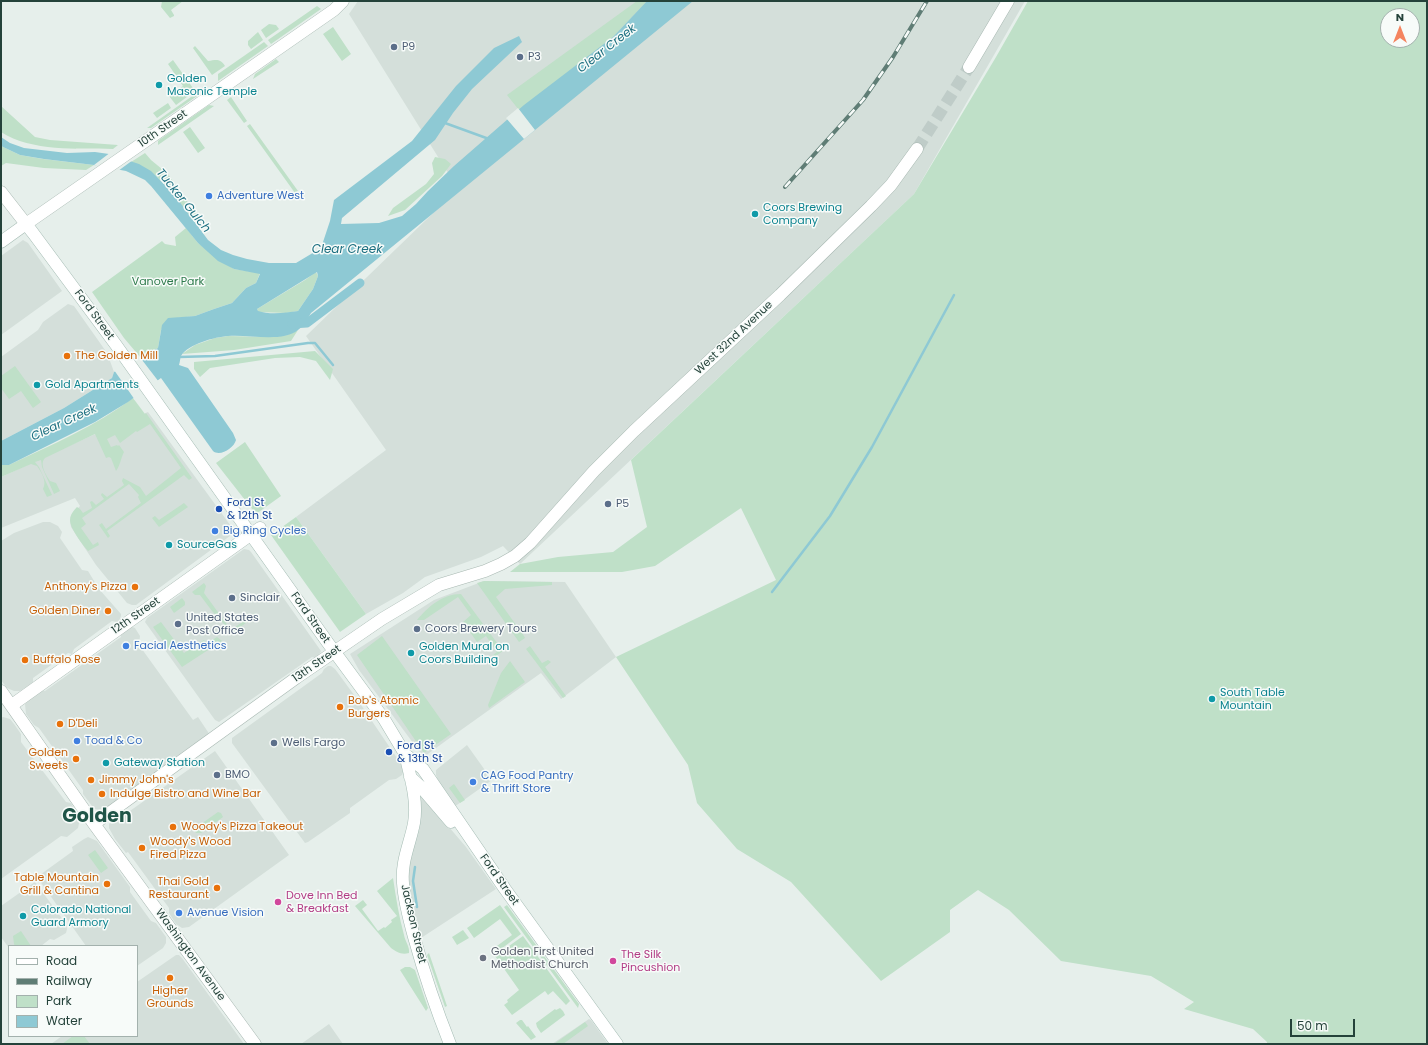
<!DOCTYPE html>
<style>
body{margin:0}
#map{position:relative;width:1428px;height:1045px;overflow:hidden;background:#e6efeb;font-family:Poppins,sans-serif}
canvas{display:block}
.frame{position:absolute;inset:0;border:2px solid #24423a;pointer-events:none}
.legend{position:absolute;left:8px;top:945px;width:130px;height:92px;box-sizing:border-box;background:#f7fbf9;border:1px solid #a3b1ad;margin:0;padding:5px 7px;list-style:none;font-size:12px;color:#24423a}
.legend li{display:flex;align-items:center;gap:8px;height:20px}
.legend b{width:20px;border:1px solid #a3b1ad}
.north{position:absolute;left:1380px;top:8px;width:40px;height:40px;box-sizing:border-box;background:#f7fbf9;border:1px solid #a3b1ad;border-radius:50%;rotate:0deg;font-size:11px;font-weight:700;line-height:16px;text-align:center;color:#24423a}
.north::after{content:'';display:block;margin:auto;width:14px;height:18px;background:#f4845f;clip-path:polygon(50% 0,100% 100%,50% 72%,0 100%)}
.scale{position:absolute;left:1290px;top:1019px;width:65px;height:18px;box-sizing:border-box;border:2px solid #24423a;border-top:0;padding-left:5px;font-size:12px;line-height:14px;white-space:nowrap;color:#24423a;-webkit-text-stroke:3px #f7fbf9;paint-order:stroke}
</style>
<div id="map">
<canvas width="1428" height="1045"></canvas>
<div class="frame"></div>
<ul class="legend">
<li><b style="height:5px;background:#fff"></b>Road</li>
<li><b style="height:5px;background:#5f7d75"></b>Railway</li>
<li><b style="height:11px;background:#bfe0c8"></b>Park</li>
<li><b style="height:11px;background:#8ec9d4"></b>Water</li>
</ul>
<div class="north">N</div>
<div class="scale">50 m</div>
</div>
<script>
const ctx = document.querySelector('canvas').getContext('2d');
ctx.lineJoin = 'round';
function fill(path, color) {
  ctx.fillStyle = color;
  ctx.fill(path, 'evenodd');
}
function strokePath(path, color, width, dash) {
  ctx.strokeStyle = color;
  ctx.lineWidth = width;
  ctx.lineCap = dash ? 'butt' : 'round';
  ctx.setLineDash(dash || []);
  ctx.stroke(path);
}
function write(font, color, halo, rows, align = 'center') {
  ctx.font = font + ' Poppins,sans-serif';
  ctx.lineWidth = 3;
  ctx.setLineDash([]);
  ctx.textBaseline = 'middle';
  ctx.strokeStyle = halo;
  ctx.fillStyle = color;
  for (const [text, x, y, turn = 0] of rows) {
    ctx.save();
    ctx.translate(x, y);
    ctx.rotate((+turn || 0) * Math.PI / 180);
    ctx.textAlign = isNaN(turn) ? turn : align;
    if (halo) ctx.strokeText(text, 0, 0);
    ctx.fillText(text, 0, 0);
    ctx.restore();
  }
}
const built = new Path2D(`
 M358,1H1025L914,194L520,564L503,546L481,557L425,577L403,593L366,614L296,517L386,450L306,336L458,189L349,14Z
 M23,240L28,243L62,291L1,335V256Z
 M68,304L74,306L112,360L110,361L114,372L112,378L64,408L1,441V357L38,330L43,322Z
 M148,412L233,529L234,533L136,605H132L127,603L96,565L71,527L70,520L71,515L80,506L75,498L1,528V477L93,435Z
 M43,522H50L58,526L62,532L60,538L82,570L88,571L99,589L121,614V616L119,621L117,622L112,621L74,649L72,654L68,653L33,678V682L29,685L20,691H14L7,688L1,680V541L14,533Z
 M244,549L249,550L251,552L321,651L319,655L315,658L312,657L219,722L215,720L145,622L147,618Z
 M484,581L565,582L616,657L561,699L541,673L447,740L425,756L422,755L359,670L350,654L434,600Z
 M130,626L135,628L140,636L139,645L193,720L198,717L208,732L209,734L198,744H194L167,763L164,768L104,810H99L95,809L92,806L83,794V790L39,728L34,725L26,714L25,704L40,690L45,691L121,637V634Z
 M328,666H331L335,669L357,699L401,764L404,771L402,775L396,779L389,780L350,808V813L308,842L305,843L232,743V738L322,673L324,669Z
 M3,717L10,719L14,724L21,734V742L66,802L71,803L80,819L78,828L67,837L61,836L1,879V718Z
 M467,745L492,780L454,807L438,780L436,775V770Z
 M215,751L289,855L189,927L182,928L176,924L169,913V908L128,852L126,853L115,839L109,828V825L110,821L114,817L125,810L127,813Z
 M419,792L466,847L496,889L421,938H420L406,881Z
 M88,837L97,841L130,887V892L151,921L156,923L166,937V943L163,948L137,966V946H86L37,877L73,851L72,847L84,839Z
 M35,882L66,924L67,929L66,933L54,940L50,939L41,946H9V948L1,937V906Z
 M176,955H179L182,958L244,1044H51L62,1036H137V982Z
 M589,1019L591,1020L608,1044H552Z
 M329,1024L343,1044H301Z`);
const green = new Path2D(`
 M162,1H183L171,10L174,15V16L170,18L161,7Z
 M637,1H647L613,37L519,110L507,95Z
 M1028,1H1427V1044H1267V1042L1253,1029L1184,1009L1194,1002L1151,976L1061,961L1009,910L978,890L950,910V932L881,981L791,882L737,849L697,803L688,765L616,657L776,580L741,508L655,566L622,572H510L520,564L558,557L613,552L647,527L631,460L914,194L996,57ZM1388,16H1412V40H1388Z
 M317,6L321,9L271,44L268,40Z
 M269,24L276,25L279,29L266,38L261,30Z
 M333,27L351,54L342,61L323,34Z
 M258,32L263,40L251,49L248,45V41Z
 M264,42L268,46L218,81V74Z
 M195,46L208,61C216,60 220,58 225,66L212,75L193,48Z
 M276,59L279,62L253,79L255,74Z
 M173,60L195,91L176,105L169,96L183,86L168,64Z
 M198,92L200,94L151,128H147Z
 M231,97L247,121L244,123L227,100Z
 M168,103L171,108L157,118L153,113Z
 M209,105L214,106L158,145V141L159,140Z
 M1,106L35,137L50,140L118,145L113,149C77,148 32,152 1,132Z
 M250,124L298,191L295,193L247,126Z
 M190,127L205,148L198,153L183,132Z
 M1,146L20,155L43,159L94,165L86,170L44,168L6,163L1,166Z
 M145,153L151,160L168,174L196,214L191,218C176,197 156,169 131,162Z
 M435,157L445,159L451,164L442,176L405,210L388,216L393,208L426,184L434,174L432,163Z
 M186,228L198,243L234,269L260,273L256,283L246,288L232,303L214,309L195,316L168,319L161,330L158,348L140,357L124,338L92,292L162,241L165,244L176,246L175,237Z
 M316,272L318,276L313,289L298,311L286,313L258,312L257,309L305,280Z
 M298,330L291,341L234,350L182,354L195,345L215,338L228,336L272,337L287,335Z
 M315,351L333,369L330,380L316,361L300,357L275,358L210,368L200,377L194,369V362Z
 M15,366L41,402L33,408L21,391L9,399L1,388V376Z
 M133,398L145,414L146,413L192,478L189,480L184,475L107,531L110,536L108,538L99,525L102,523L106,529L141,503L138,497L139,495L129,484L82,518L86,524L81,528L93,545L98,542L99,545L88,551C84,547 81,542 78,538C71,526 65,519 77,507L80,509L83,513L92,508L90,502L92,501L96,505L104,499L101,495L102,493L107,497L124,485L122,481L123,478L140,487L146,496L181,468L150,424L137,432L136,431L120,443L115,435L107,439L111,447L117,445L118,446L119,445L124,452C121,458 120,466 116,471L111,458L109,457L106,458L95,434L45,458C39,464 46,475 50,481L56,483L60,491L54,494L42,467L41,460L35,462L39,467L52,495L47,497L43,489C47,481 42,473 37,466L31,464L1,477V465H9C51,445 96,426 133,398Z
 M245,442L281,496L256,514L216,463Z
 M184,503L188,507L159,527L152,518L155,516L159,520Z
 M296,517L366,614L340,632L271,535Z
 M484,581L552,582V585L505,589L496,597L524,636L525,638L519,642L477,583Z
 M204,583L206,586L204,593L231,630L255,613L257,615L232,633L212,611L200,595H195L192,592Z
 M461,594L503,651L493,658L492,656L497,652L486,636L477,642L463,622L471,615L458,597L424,620H417C428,607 442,594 461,594Z
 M182,598L185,602V605L174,613L170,607Z
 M161,622L184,653L204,640L207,643L217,637L222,641L182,667L153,627Z
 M382,636L451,734L424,753L357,655Z
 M530,646L542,663L548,660L551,662L545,667L566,696L563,698L526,649Z
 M510,661L525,682L489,708L488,705L501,673Z
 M454,784L465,800L460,803L449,788Z
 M218,812L221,813L223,817L201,833H196L193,828L199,824H201Z
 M95,850L108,868L101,873L88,855Z
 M393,878C396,898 399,917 404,935C405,941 410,947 409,953C401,955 397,952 391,948L355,906L363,900L367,905L362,909L378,931L384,927L385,928L392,922L391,920L397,916L377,891Z
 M500,905L521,934L493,955L490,951L512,935L500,919L474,938L467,928Z
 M507,905L579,1004L578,1008L504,907Z
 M463,930L469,938L457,945L452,937Z
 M21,931L31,946H15L14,944L13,936Z
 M523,936L570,1001L566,1005L553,991L548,995L545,991L512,1015L504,1005L508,1002L507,1000L519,990L495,956Z
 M429,953L447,1006L445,1007L427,955Z
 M405,967H410L415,970L428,1008L426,1011L400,970Z
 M560,1008L563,1011L565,1015L541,1033L537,1027L536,1023L555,1009L556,1010Z
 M520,1020H522L527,1027L528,1026L536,1037L531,1040L516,1023Z
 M585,1022L588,1026L563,1044H554Z
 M73,1036H84L90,1044H62Z`);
const water = new Path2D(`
 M647,1H693L311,313C308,318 303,327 298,330C282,343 248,334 228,336C215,337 188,344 181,356C180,359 180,362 179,365L188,368L233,433L236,440C234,448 220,457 213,451L161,378L128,402L95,422L9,465H1V441L64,408L112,378L114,372L158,348L162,325L168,318L195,316L214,309L232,303L246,288L256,283L260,274L234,269L218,261L198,243L151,186L145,180L126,171L94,165L44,159L20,155L1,146V137L10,143L24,148L67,153L95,152L109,154L139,164L151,171L163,183L179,201L208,240L221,250L233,255L247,259L269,263H296L321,248L330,221L334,200L412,141L456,86L494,48L519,36L522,42L472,89L453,113L435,140L342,218L341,224L379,223L402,216L416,204L428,191L454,166L524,105L613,37ZM317,272L318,276L313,289L298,311C285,313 270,315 258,311L257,309Z`);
const pier = new Path2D(`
 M518,108L535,130L524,139L506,118Z
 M111,152L113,153L133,160L118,171L103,168L94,165Z
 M139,356L159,382L135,400L114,370Z`);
const stream = new Path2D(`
 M445,123L489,139
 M179,357L215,356L308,343H315L333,365
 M772,592L830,516L872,447L954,295
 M415,867L413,881L417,907`);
const canal = new Path2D(`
 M292,324L307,323L360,283`);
const tertiaryTunnel = new Path2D(`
 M917,149L969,67`);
const tertiary = new Path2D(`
 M969,67L1008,1
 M1,192L26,224L334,10L343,1
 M1,691L94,824L255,1044
 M12,705L260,528
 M94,824L296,678L382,619L439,585L485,571L501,564L515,556L530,543L594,471L634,431L780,295L871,206L891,185L917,149`);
const secondary = new Path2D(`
 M1,242L26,224L33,233L116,345L328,643L384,719L405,754L423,769L505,889L617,1044
 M405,754C410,776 418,800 414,823C410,844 401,861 403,883C404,901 409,919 414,937C424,973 436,1009 450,1044
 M410,777L421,787L451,822`);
const rail = new Path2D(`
 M785,187L863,100L893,57L927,1`);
const markers = [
 [394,47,4,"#5c6f8a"],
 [520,57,4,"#5c6f8a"],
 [159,85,4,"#0f9aa8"],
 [209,196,4,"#3f7fe0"],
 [755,214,4,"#0f9aa8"],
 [67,356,4,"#e8710a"],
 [37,385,4,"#0f9aa8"],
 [608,504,4,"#5c6f8a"],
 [219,509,4,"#1a4fb4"],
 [215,531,4,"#3f7fe0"],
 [169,545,4,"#0f9aa8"],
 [135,587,4,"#e8710a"],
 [232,598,4,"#5c6f8a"],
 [108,611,4,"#e8710a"],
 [178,624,4,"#5c6f8a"],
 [417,629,4,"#5c6f8a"],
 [126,646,4,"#3f7fe0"],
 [411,653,4,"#0f9aa8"],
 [25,660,4,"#e8710a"],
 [1212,699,4,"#0f9aa8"],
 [340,707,4,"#e8710a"],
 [60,724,4,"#e8710a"],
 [77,741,4,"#3f7fe0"],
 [274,743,4,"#5c6f8a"],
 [389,752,4,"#1a4fb4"],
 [76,759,4,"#e8710a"],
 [106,763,4,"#0f9aa8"],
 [217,775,4,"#5c6f8a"],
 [91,780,4,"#e8710a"],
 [473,782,4,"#3f7fe0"],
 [102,794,4,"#e8710a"],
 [173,827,4,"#e8710a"],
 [142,848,4,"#e8710a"],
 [107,884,4,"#e8710a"],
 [217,888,4,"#e8710a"],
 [278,902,4,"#d1479c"],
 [179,913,4,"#3f7fe0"],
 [23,916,4,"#0f9aa8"],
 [483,958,4,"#6b7280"],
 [613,961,4,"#d1479c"],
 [170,978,4,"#e8710a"]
];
const serviceNames = [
 ["P9",402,47],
 ["P3",528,57],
 ["P5",616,504],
 ["Sinclair",240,598],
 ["United States",186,618],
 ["Post Office",186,631],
 ["Coors Brewery Tours",425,629],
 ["Wells Fargo",282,743],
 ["BMO",225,775]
];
const cultureNames = [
 ["Golden",167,79],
 ["Masonic Temple",167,92],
 ["Coors Brewing",763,208],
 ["Company",763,221],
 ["Gold Apartments",45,385],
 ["SourceGas",177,545],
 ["Golden Mural on",419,647],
 ["Coors Building",419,660],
 ["South Table",1220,693],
 ["Mountain",1220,706],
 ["Gateway Station",114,763],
 ["Colorado National",31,910],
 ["Guard Armory",31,923]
];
const streetNames = [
 ["10th Street",163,129,-35],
 ["Ford Street",94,315,54],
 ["West 32nd Avenue",734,338,-43],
 ["12th Street",136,616,-35],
 ["Ford Street",310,618,55],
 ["13th Street",317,664,-35],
 ["Ford Street",499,880,55],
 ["Jackson Street",413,924,77],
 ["Washington Avenue",190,955,54]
];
const shopNames = [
 ["Adventure West",217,196],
 ["Big Ring Cycles",223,531],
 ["Facial Aesthetics",134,646],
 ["Toad & Co",85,741],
 ["CAG Food Pantry",481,776],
 ["& Thrift Store",481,789],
 ["Avenue Vision",187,913]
];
const parkNames = [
 ["Vanover Park",168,282]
];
const foodNames = [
 ["The Golden Mill",75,356],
 ["Anthony's Pizza",127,587,"right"],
 ["Golden Diner",100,611,"right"],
 ["Buffalo Rose",33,660],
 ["Bob's Atomic",348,701],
 ["Burgers",348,714],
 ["D'Deli",68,724],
 ["Golden",68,753,"right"],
 ["Sweets",68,766,"right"],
 ["Jimmy John's",99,780],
 ["Indulge Bistro and Wine Bar",110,794],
 ["Woody's Pizza Takeout",181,827],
 ["Woody's Wood",150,842],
 ["Fired Pizza",150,855],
 ["Table Mountain",99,878,"right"],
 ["Grill & Cantina",99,891,"right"],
 ["Thai Gold",209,882,"right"],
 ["Restaurant",209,895,"right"],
 ["Higher",170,991,"center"],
 ["Grounds",170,1004,"center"]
];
const transitNames = [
 ["Ford St",227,503],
 ["& 12th St",227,516],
 ["Ford St",397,746],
 ["& 13th St",397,759]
];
const hotelNames = [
 ["Dove Inn Bed",286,896],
 ["& Breakfast",286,909],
 ["The Silk",621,955],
 ["Pincushion",621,968]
];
const worshipNames = [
 ["Golden First United",491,952],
 ["Methodist Church",491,965]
];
const waterNames = [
 ["Clear Creek",607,49,-38],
 ["Tucker Gulch",183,201,51],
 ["Clear Creek",347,250],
 ["Clear Creek",64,423,-25]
];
const townNames = [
 ["Golden",97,817]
];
fill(built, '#d4dfda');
fill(green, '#bfe0c8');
fill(water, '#8ec9d4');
fill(pier, '#e6efeb');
strokePath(stream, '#8ec9d4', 2.5);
strokePath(canal, '#8ec9d4', 9);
strokePath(tertiaryTunnel, '#bfccc8', 12, [12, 6]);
strokePath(tertiary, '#a8b8b2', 13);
strokePath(secondary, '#a4bbb3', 13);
strokePath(tertiary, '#fff', 12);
strokePath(secondary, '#fff', 12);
strokePath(rail, '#5f7d75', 4);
strokePath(rail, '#f7fbf9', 2.5, [8]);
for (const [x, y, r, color] of markers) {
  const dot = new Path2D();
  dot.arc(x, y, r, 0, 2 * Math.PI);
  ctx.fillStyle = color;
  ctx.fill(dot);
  strokePath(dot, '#f7fbf9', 1.5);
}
write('11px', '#4e5e75', '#f7fbf9', serviceNames, 'left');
write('11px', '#0d838f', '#f7fbf9', cultureNames, 'left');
write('11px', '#24423a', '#f7fbf9', streetNames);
write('11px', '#366cbe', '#f7fbf9', shopNames, 'left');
write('11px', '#2d7a4b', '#f7fbf9', parkNames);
write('11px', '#c56008', '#f7fbf9', foodNames, 'left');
write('11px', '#164399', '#f7fbf9', transitNames, 'left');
write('11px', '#b23c85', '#f7fbf9', hotelNames, 'left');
write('11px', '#5b616d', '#f7fbf9', worshipNames, 'left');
write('italic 12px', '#1c6f80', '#f7fbf9', waterNames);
write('bold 19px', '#1f5548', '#f7fbf9', townNames);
</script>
